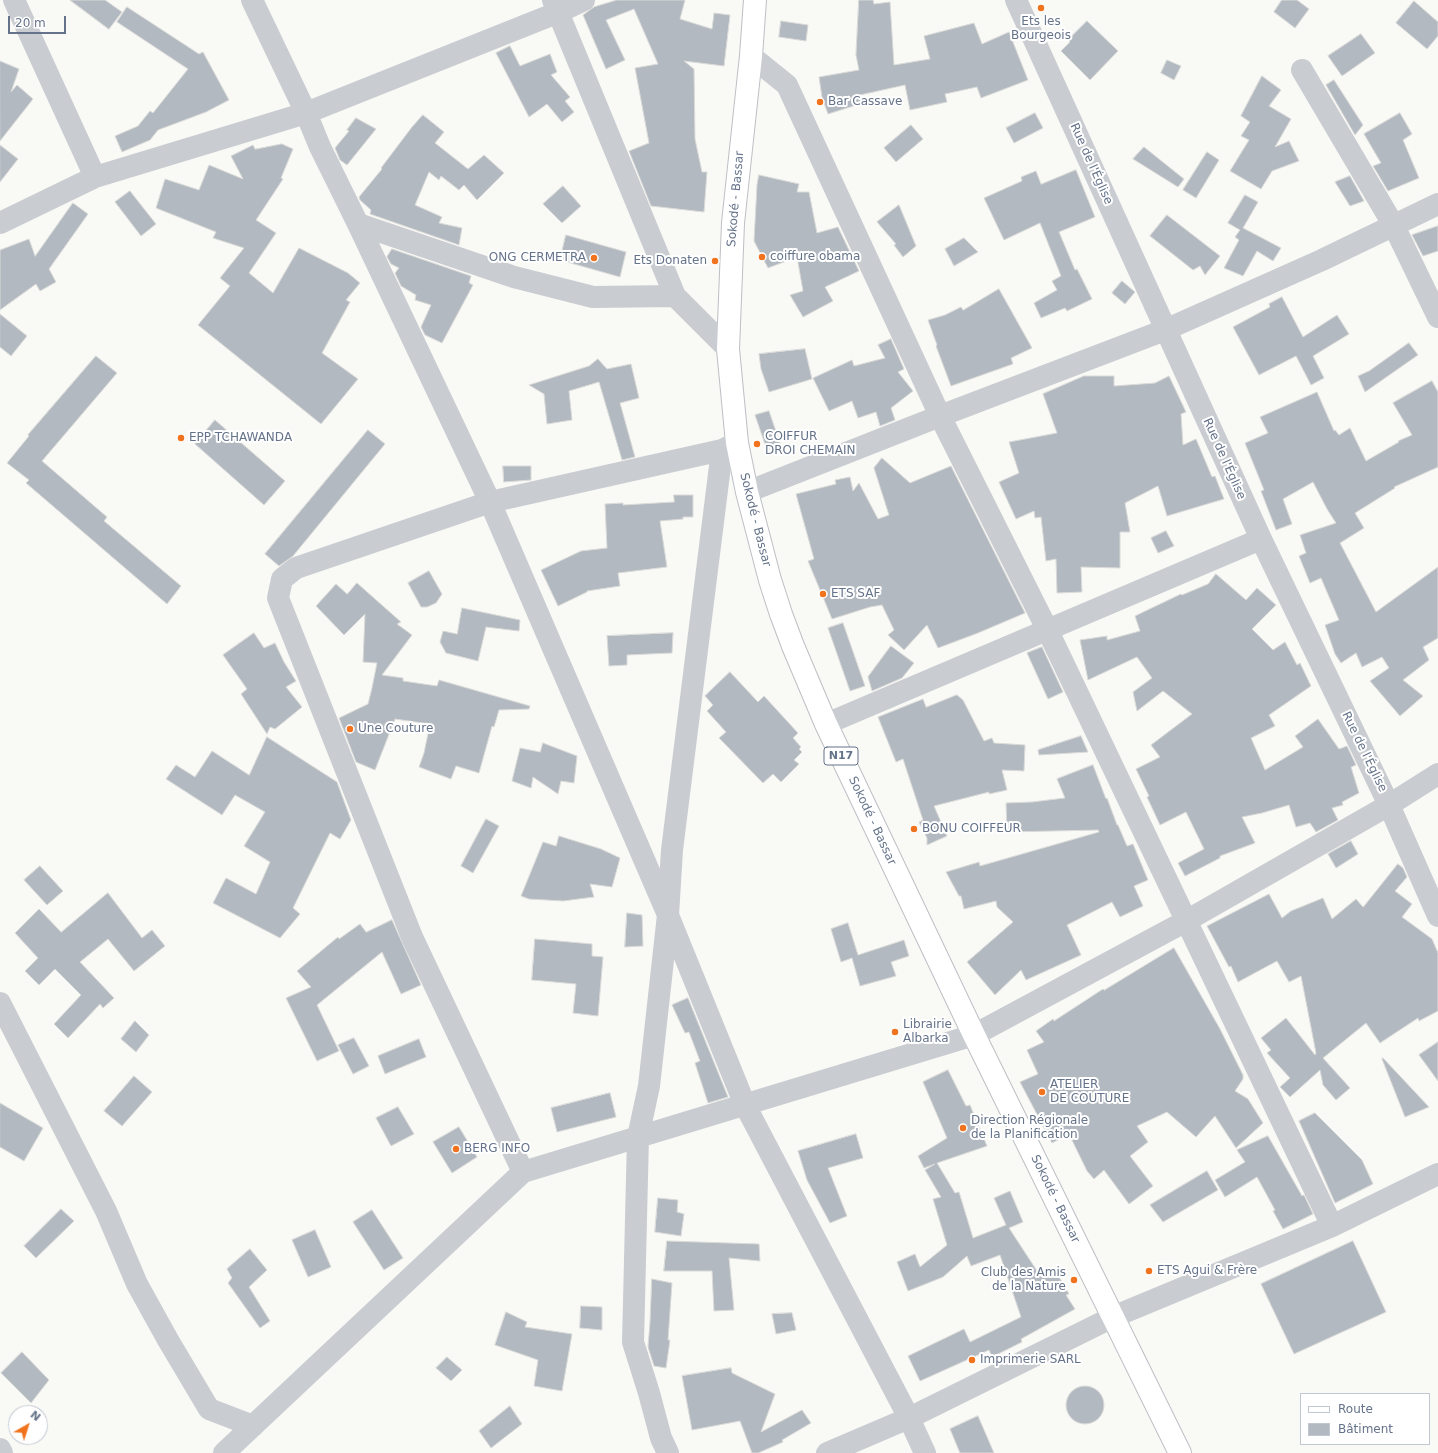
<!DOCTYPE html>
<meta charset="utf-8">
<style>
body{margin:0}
#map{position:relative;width:1438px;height:1453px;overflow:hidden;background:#f9f9f6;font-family:"DejaVu Sans",sans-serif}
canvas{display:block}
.legend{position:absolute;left:1300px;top:1393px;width:130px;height:52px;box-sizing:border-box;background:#fff;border:1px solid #c1c7d0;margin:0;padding:5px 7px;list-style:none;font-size:12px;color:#65738a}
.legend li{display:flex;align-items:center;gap:8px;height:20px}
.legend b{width:20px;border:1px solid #c1c7d0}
.north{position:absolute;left:8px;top:1405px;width:40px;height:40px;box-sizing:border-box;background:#fff;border:1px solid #c1c7d0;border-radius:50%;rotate:39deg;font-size:11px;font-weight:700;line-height:16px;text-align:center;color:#65738a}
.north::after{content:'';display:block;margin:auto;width:14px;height:18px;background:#f2731d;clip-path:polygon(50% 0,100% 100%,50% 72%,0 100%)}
.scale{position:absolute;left:8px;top:16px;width:58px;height:18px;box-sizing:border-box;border:2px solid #65738a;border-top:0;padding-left:5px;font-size:12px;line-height:14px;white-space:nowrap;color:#65738a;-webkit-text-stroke:3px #fff;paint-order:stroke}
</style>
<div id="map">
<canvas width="1438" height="1453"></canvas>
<ul class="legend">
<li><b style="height:5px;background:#fff"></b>Route</li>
<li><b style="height:11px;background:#b3b9c1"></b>Bâtiment</li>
</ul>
<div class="north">N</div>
<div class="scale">20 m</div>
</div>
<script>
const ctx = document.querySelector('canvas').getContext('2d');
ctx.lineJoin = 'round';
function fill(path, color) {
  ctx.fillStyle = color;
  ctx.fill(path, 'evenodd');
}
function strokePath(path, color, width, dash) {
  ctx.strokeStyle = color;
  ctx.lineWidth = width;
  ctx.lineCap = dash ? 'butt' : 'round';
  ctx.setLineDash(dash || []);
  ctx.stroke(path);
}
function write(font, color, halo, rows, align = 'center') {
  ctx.font = font + ' "DejaVu Sans",sans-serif';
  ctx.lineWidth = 4;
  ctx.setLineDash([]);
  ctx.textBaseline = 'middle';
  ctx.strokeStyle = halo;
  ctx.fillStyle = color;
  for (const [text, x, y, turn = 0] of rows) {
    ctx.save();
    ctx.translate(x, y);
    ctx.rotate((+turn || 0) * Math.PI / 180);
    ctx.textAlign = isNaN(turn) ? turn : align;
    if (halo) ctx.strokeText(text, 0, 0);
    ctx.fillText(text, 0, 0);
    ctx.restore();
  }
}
const building = new Path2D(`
 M70,0H105L122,12L109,29Z
 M617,0H685L680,19L712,29L714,13L730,15L724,66L684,61L694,69L695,139L702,172H707L704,212L651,206L629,151L649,143L635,68L658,64L634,9L606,20L625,60L606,69L583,15L594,7Z
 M859,0H873L874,4L890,2L894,65L930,59L924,36L974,23L982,44L1009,32L1028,80L981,98L977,87L945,94L947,102L910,110L905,85L860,95L863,103L828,114L822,97L819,77L859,70L856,55Z
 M1282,0H1297L1309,9L1295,28L1274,12Z
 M1414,1L1438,22V36L1427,49L1396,23Z
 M127,7L199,54L203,52L229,100L206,112L158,130L150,140L122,152L115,136L138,126L150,111L153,113L188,69L117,22Z
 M781,21L808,25L806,41L779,37Z
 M1087,21L1118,51L1090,80L1061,51L1070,42L1068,40Z
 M1361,34L1375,53L1342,76L1328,56Z
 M510,46L520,66L550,54L557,72L551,75L570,97L565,101L574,112L562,122L547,104L529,117L496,53Z
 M1167,60L1181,66L1174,80L1161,73Z
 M0,61L19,69L11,92L17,85L33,99L0,141Z
 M1262,76L1281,90L1269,106L1291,119L1275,147L1289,141L1299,161L1272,171L1261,189L1230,171L1249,140L1241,136L1250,122L1241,116Z
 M1334,80L1363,125L1355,135L1326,85Z
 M1035,113L1043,128L1014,143L1006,128Z
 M1400,113L1412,134L1403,140L1419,178L1388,191L1373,166L1381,163L1364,134Z
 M423,115L444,132L435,143L468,169L484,155L504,173L477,200L464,185L459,190L441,176L439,180L429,172L415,205L442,217L439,223L462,228L459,245L370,214L371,210L360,200L359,197L382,169L381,168L412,127Z
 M356,118L376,129L347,165L340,160L335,148L349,131L347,130Z
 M911,125L923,139L896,162L884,148Z
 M282,144L293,149L281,178L283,179L256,220L276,233L249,273L273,293L299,248L348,273L360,283L346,300L350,302L322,353L358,379L321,424L198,325L230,286L220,278L244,248L213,238L216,232L156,208L165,179L199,190L209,165L243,179L231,156L253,145L255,149Z
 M0,145L18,159L0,182Z
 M1144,147L1184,179L1178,187L1133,159Z
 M1207,152L1219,160L1196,198L1183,190Z
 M1076,170L1095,217L1059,232L1075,270L1077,269L1092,299L1067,311L1065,308L1041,318L1034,303L1057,290L1052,281L1061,276L1040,223L1004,240L984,198L1022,181L1021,177L1036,171L1041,184Z
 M759,175L799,184L797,192H809L817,233L838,227L859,271L825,287L833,301L803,317L790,295L803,291L797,257L768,268L754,241L757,185Z
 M1350,176L1364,201L1350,206L1335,182Z
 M563,186L581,206L562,223L543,204Z
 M130,191L156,224L141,236L115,202Z
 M1245,195L1258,202L1243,228L1281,248L1273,261L1257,251L1243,276L1224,268L1239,240L1235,237L1240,230L1228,223Z
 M73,203L88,214L49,269L56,282L40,291L36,284L0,310V250L29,239L35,256Z
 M899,205L916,246L903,257L894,245L896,244L877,222Z
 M1167,215L1220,256L1205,275L1200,266L1193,270L1150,236Z
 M1438,226V251L1423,256L1412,235Z
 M566,235L626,252L620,277L560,260Z
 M964,238L978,252L954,266L945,249Z
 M392,249L471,276L469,283L473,285L442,343L425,335L421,327L431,305L415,300L416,295L401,286L395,273L399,268L391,264L387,257Z
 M1122,281L1135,292L1125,304L1112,293Z
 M999,289L1032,348L1011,358L1013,364L951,386L936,346L937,345L928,320L945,315L961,307L963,310Z
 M1282,297L1303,337L1337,315L1349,334L1313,356L1324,378L1311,385L1296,356L1259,375L1233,327L1270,307L1269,304Z
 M0,314L27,336L11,356L0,347Z
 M891,339L904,369L898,372L913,391L891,408L895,420L880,426L876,412L858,418L852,401L829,411L813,378L852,360L854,366L885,358L878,345Z
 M1409,343L1418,355L1365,392L1358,376L1369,371Z
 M805,349L812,379L769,392L761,369L759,354Z
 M96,356L117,373L42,461L107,517L104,521L181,586L167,604L26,483L29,480L7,463L29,436L28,435Z
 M598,359L607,369L631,364L639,398L620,403L635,457L622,460L599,382L569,391L572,420L547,424L544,394L529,385L589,366Z
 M1084,376H1114V386L1155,383L1169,376L1186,412L1181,414L1183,445L1196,439L1212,477L1215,476L1224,499L1167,516L1158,486L1125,503L1130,532H1120V568L1081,567L1082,592L1057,593L1056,559L1046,561L1041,517L1035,518L1034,511L1016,519L999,482L1019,473L1009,442L1057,433L1043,394Z
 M1432,381L1438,392V467L1394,487L1395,488L1355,513L1364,528L1340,543L1376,612L1438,567V638L1423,647L1429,660L1403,680L1423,696L1400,716L1370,681L1389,668L1382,657L1362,667L1356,653L1341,663L1335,654L1325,625L1339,620L1321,578L1310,583L1299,556L1306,553L1300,535L1336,523L1327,509L1313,482L1283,499L1292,524L1276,530L1261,491L1264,490L1245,443L1268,433L1260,417L1317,392L1334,431L1335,430L1339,435L1350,428L1366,461L1399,442L1398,441L1412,435L1393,403Z
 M769,411L781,446L767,450L755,415Z
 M215,420L285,481L264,505L195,444Z
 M368,430L385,444L293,556L279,566L265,554Z
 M882,458L910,483L951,466L1025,613L978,633L938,648L927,625L904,650L888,635L894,630L882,605L870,607L832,619L808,561L814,559L796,494L836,484L835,480L850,477L853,491L859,483L878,519L889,515L874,468Z
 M503,466H531V480L504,482Z
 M674,495H693V517H683V519L660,521L667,567L618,573L620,586L587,591V592L558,606L541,570L581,551L607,548L605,504L623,503V505L674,502Z
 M1166,531L1174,546L1158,553L1151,538Z
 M429,571L442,594L436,603L427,607H421L408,583Z
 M1216,574L1246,600L1257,588L1276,605L1252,629L1273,650L1285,642L1297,665L1300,663L1311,686L1269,715L1275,726L1251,738L1265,770L1303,747L1295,736L1318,719L1339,749L1347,746L1356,765L1351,767L1359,793L1342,802L1343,805L1332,808L1338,820L1316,832L1310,823L1296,827L1289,805L1262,813L1242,817L1255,843L1220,856V858L1185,876L1178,863L1204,849L1186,812L1160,825L1147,797L1149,796L1136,769L1160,757L1151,745L1192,714L1163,691L1137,711L1133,692L1152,678L1137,657L1088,680L1080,640L1107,636V640L1140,631L1135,616L1181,594L1182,595L1208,584Z
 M357,583L401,622L397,624L412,635L382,675L403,678V681L437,686L439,680L530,706L529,709L499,710L494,727L492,726L479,773L456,766L451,779L419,767L424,753L430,724L395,719L375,770L356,762L339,718L368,704L372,688L377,663L363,662L365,614L344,635L316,606L336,584L347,594Z
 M462,608L520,620L519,631L486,627L478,661L446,653L440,642L443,631L457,634Z
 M843,623L865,686L850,691L828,628Z
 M254,633L264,648L275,643L284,662L296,681L286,687L302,707L275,729L270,727L267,734L241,694L247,689L223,655Z
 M673,633L672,653L627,655V665L609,666L607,636Z
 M891,646L914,663L902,678L872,691L868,677Z
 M1042,647L1063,692L1048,699L1027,653Z
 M730,672L758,702L764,696L798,733L793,738L801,747L799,749L802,752L794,760L799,764L781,782L773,774L763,783L719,738L726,732L707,711L713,705L705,696Z
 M957,695L963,700L984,741L992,738L994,743L1025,745L1024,771L1002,770L1007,790L989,794V792L934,806L947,836L927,845V838L919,822L923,820L903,759L896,762L878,717L923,699L926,707Z
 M1081,736L1088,752L1039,755L1038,750Z
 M267,737L337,782L351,820L340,839L330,833L293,908L300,914L280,938L213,903L226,878L256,894L270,862L244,846L265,812L235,795L222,815L166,779L176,765L195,777L212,751L249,775Z
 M543,743L577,756L574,783L561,781L558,794L533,777L531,788L512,781L520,748L540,752Z
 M1093,765L1106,799L1107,798L1117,825H1118L1127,846L1133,844L1148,880L1134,886L1143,906L1120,917L1112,902L1067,925L1081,955L1026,980L1021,970L995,995L967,962L1013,922L997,907L996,901L964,909L961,896H959L946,872L979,862L980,866L1099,832L1098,830L1007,832L1006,803L1032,802L1065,798L1057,779Z
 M486,819L499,826L473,873L461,866Z
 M559,836L601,849L620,858L612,887L590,884L594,897L563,901L529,899L521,896L543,842L556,846Z
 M1351,841L1358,854L1336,868L1328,854Z
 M1398,864L1403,868L1407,877L1395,891L1412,904L1402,917L1432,939L1438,953V1011L1419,1021L1418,1018L1380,1043L1366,1023L1323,1058L1350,1088L1336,1100L1323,1085L1320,1070L1290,1097L1280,1087L1290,1078L1267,1053L1271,1050L1261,1038L1286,1018L1315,1055L1316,1053L1301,976L1289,982L1277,961L1238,982L1231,966L1229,967L1207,926L1269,894L1282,918L1291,911L1323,898L1332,919L1356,899L1363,907Z
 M40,866L63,891L47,905L24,880Z
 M108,893L142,938L152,930L165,946L134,971L108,939L80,962L114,998L103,1008L100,1004L68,1038L54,1024L81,995L55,969L39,985L25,971L38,958L15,933L39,909L61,932Z
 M627,913L642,915L643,946L625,947Z
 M392,920L421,985L401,994L382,952L317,1005L339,1051L317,1061L286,998L311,987L297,971L338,937L339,939L360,924L366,932Z
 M848,923L858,955L904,940L909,956L891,962L896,976L860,986L852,958L841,962L831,929Z
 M535,939L592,944V956L603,957L598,1016L573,1013L576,984L532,980Z
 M1174,948L1220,1029L1243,1075V1079L1235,1091L1248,1099L1263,1123L1236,1148L1215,1116L1196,1137L1167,1112L1137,1126L1148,1142L1130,1156L1153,1186L1129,1204L1104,1170L1094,1179L1087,1171L1069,1134L1052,1143L1020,1082L1038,1074L1027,1050L1044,1042L1036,1031L1053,1019L1054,1021L1103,989L1104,990Z
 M688,998L728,1097L708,1103L695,1063L700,1061L689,1032L685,1033L672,1005Z
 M135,1021L149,1035L136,1052L121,1039Z
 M354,1038L369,1066L353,1074L338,1045Z
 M419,1039L426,1057L385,1074L378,1056Z
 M1438,1042V1081L1419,1055Z
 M1383,1058L1429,1107L1405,1117L1382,1059Z
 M948,1070L966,1106L970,1105L987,1146L937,1163L955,1193L959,1192L973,1238L1006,1225L994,1198L1010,1191L1023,1222L1009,1228L1041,1277H1059L1069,1294L1066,1295L1075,1309L1021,1339L1022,1342L992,1357L989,1350L920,1381L908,1356L964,1329L970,1342L1021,1317L1000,1255L971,1266L967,1256L943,1277L908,1291L897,1262L915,1254L920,1267L947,1245L933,1199L941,1197L925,1170L935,1164L924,1168L918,1156L947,1138L923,1082Z
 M134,1076L152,1092L122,1126L104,1111Z
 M610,1093L616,1117L557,1132L551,1108Z
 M0,1103L43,1128L24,1161L0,1147Z
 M398,1107L414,1134L391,1146L376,1118Z
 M1315,1113L1362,1160L1373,1184L1335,1203L1299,1121Z
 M459,1127L477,1157L452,1173L433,1142Z
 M856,1134L863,1158L828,1168L847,1216L830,1223L807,1180L798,1151Z
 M1268,1136L1302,1196L1304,1195L1313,1214L1283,1229L1273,1211L1275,1210L1257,1177L1225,1197L1215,1180L1245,1162L1237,1150Z
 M1207,1171L1218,1190L1163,1222L1150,1205Z
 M658,1198L678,1200L677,1212L684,1214L681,1236L655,1232Z
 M61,1209L74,1221L36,1258L24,1246Z
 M372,1210L403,1258L384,1270L353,1222Z
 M315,1230L331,1267L308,1277L292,1240Z
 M667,1241L759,1244L760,1261L729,1258L734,1310L714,1311L712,1271H664Z
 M1353,1241L1386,1312L1294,1354L1261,1284Z
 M250,1249L267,1270L249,1287L270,1321L260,1328L228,1283L232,1278L227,1269Z
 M652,1279L672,1283L668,1340H670L666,1368L654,1366L648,1347L650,1322Z
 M581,1306L602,1307V1330L580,1328Z
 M506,1312L527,1322L525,1327L572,1334L562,1391L534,1386L538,1360L495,1345Z
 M792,1313L796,1330L776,1334L772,1314Z
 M22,1352L49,1380L31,1403L1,1373Z
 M447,1357L462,1370L451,1381L436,1368Z
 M731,1368L732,1373L775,1394L761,1432L802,1410L811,1423L782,1440L783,1442L758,1453H752L740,1421L692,1430L682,1376Z
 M1066 1405a19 19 0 1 1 38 0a19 19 0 1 1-38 0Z
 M510,1406L522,1424L491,1448L479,1431Z
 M978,1416L994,1453H960L950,1429Z`);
const minor = new Path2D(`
 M14,0L95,177
 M252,0L306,113L320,147L358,224L490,502L668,915L745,1105L909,1418L925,1453
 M553,0L675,296L728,349
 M1016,0L1261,539L1389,805L1438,916
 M751,56L787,85L940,416L1047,629L1332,1226
 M1302,70L1394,226L1438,317
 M0,223L95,177L306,113L559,12L584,0
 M358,224L514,277L593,297L675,296
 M747,492L940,416L1165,330L1322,260L1438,204
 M826,724L1261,539
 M0,1003L106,1211L137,1284L168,1340L209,1409L253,1426
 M523,1172L412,937L278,598L282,579L296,568L490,502L722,450L737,443
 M0,1449L2,1453
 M224,1453L523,1172L974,1035L1186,921L1389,805L1438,774
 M668,1453L661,1438L649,1393L633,1342L638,1137L649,1086L668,915L672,850L722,450
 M827,1453L909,1418L1113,1317L1332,1226L1438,1174`);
const major = new Path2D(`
 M755,0L751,56L733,223L728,349L737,443L747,492L770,580L781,614L793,646L826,724L974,1035L1180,1453`);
const markers = [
 [1041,8,4,"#f2731d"],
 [820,102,4,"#f2731d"],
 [762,257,4,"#f2731d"],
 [594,258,4,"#f2731d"],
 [715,261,4,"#f2731d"],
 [181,438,4,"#f2731d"],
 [757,444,4,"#f2731d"],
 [823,594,4,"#f2731d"],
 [350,729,4,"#f2731d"],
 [914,829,4,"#f2731d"],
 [895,1032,4,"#f2731d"],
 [1042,1092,4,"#f2731d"],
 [963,1128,4,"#f2731d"],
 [456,1149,4,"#f2731d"],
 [1149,1271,4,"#f2731d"],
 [1074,1280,4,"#f2731d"],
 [972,1360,4,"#f2731d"]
];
const shields = [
 [841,756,34]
];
const shieldNames = [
 ["N17",841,756]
];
const poiNames = [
 ["Ets les",1041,22,"center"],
 ["Bourgeois",1041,36,"center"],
 ["Bar Cassave",828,102],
 ["coiffure obama",770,257],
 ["ONG CERMETRA",586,258,"right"],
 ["Ets Donaten",707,261,"right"],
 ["COIFFUR",765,437],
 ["DROI CHEMAIN",765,451],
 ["EPP TCHAWANDA",189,438],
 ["ETS SAF",831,594],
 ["Une Couture",358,729],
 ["BONU COIFFEUR",922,829],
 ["Librairie",903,1025],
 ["Albarka",903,1039],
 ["ATELIER",1050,1085],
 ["DE COUTURE",1050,1099],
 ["Direction Régionale",971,1121],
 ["de la Planification",971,1135],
 ["BERG INFO",464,1149],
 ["ETS Agui & Frère",1157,1271],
 ["Club des Amis",1066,1273,"right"],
 ["de la Nature",1066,1287,"right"],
 ["Imprimerie SARL",980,1360]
];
const streetNames = [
 ["Rue de l'Église",1091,164,66],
 ["Sokodé - Bassar",736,199,-85],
 ["Rue de l'Église",1224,459,66],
 ["Sokodé - Bassar",755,520,76],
 ["Rue de l'Église",1364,752,64],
 ["Sokodé - Bassar",872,821,65],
 ["Sokodé - Bassar",1055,1199,64]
];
fill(building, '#b3b9c1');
strokePath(building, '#dadbd8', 1);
strokePath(major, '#bcbfc4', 24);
strokePath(minor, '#c9ccd0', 22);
strokePath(major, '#fff', 22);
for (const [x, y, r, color] of markers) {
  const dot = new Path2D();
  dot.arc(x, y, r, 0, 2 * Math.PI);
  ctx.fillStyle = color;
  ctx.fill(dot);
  strokePath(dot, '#fff', 1.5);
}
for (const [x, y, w] of shields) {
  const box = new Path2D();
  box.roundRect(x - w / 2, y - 9, w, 18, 3);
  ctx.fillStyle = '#fff';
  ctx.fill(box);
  strokePath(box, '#65738a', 1);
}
write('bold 11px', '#65738a', null, shieldNames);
write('12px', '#65738a', '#fff', poiNames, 'left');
write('12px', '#65738a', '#fff', streetNames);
</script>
